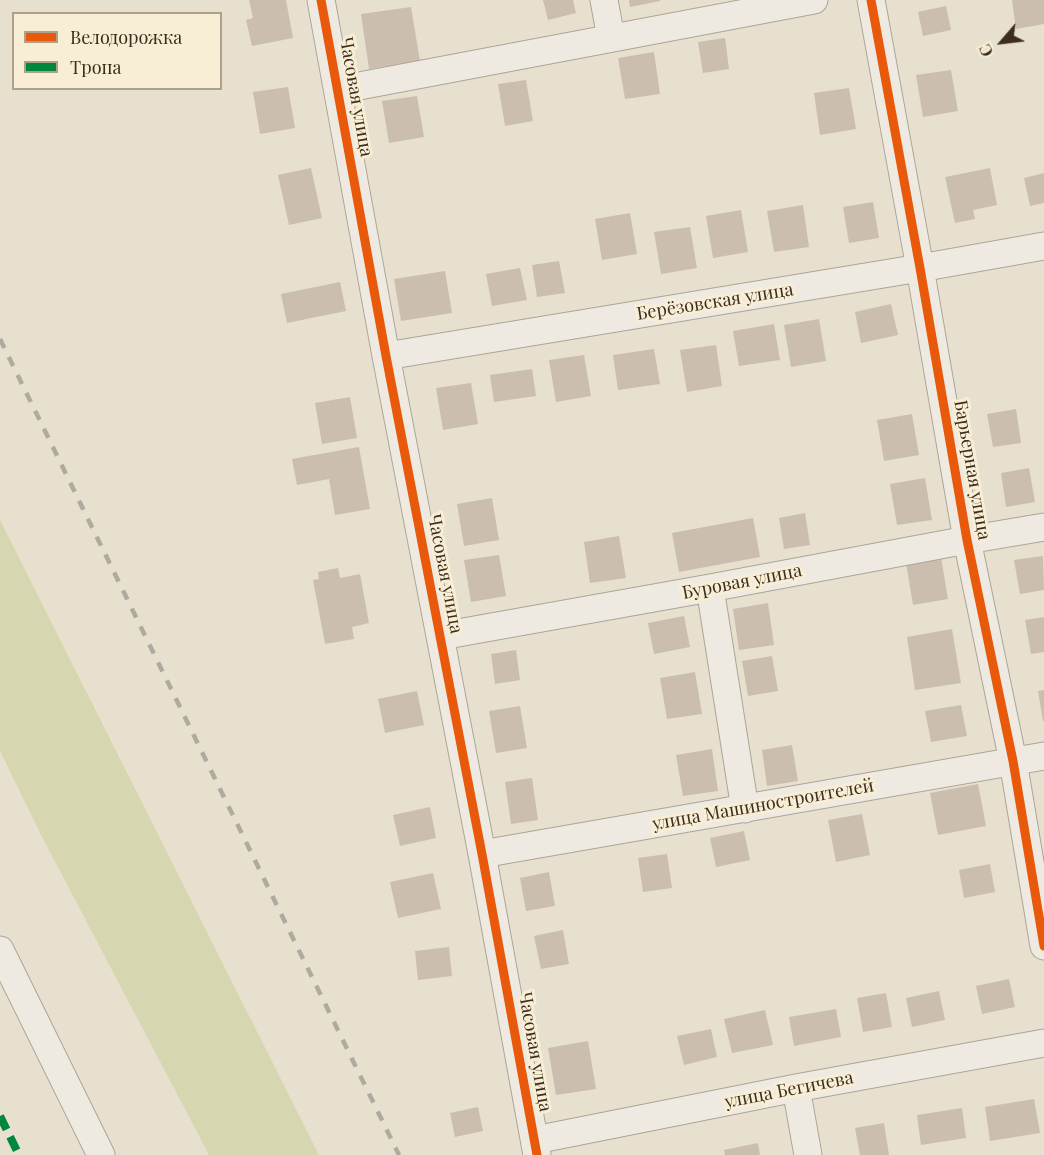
<!DOCTYPE html>
<meta charset="utf-8">
<style>
body{margin:0}
#map{position:relative;width:1044px;height:1155px;overflow:hidden;background:#e7e0cf;font-family:"Playfair Display",serif}
canvas{display:block}
.legend{position:absolute;left:12px;top:12px;width:210px;height:78px;box-sizing:border-box;background:#f8eed5;border:2px solid #ada18c;margin:0;padding:8px 10px;list-style:none;font-size:18px;color:#3c2d1e}
.legend li{display:flex;align-items:center;gap:12px;height:30px}
.legend b{width:30px;border:2px solid #ada18c}
.north{position:absolute;left:972px;top:12px;width:60px;height:60px;-webkit-text-stroke:4px #f8eed5;paint-order:stroke;rotate:242deg;font-size:16px;font-weight:700;line-height:24px;text-align:center;color:#3c2d1e}
.north::after{content:'';display:block;margin:auto;width:21px;height:27px;background:#3c2d1e;clip-path:polygon(50% 0,100% 100%,50% 72%,0 100%)}
</style>
<div id="map">
<canvas width="1044" height="1155"></canvas>
<ul class="legend">
<li><b style="height:8px;background:#e8590c"></b>Велодорожка</li>
<li><b style="height:8px;background:#00873e"></b>Тропа</li>
</ul>
<div class="north">С</div>
</div>
<script>
const ctx = document.querySelector('canvas').getContext('2d');
ctx.lineJoin = 'round';
function fill(path, color) {
  ctx.fillStyle = color;
  ctx.fill(path, 'evenodd');
}
function strokePath(path, color, width, dash) {
  ctx.strokeStyle = color;
  ctx.lineWidth = width;
  ctx.lineCap = dash ? 'butt' : 'round';
  ctx.setLineDash(dash || []);
  ctx.stroke(path);
}
function write(font, color, halo, rows, align = 'center') {
  ctx.font = font + ' "Playfair Display",serif';
  ctx.lineWidth = 6;
  ctx.setLineDash([]);
  ctx.textBaseline = 'middle';
  ctx.strokeStyle = halo;
  ctx.fillStyle = color;
  for (const [text, x, y, turn = 0] of rows) {
    ctx.save();
    ctx.translate(x, y);
    ctx.rotate((+turn || 0) * Math.PI / 180);
    ctx.textAlign = isNaN(turn) ? turn : align;
    if (halo) ctx.strokeText(text, 0, 0);
    ctx.fillText(text, 0, 0);
    ctx.restore();
  }
}
const green = new Path2D(`
 M0,520L319,1155H209L41,835L0,751Z`);
const building = new Path2D(`
 M249,0H286L293,38L252,46L246,20L253,18Z
 M543,0H573L576,13L548,20Z
 M629,0H660V1L630,7Z
 M1012,0H1044V24L1016,29Z
 M946,6L951,30L923,36L918,12Z
 M411,7L420,61L369,69L361,14Z
 M725,38L729,69L703,73L698,42Z
 M654,52L660,94L625,99L618,58Z
 M951,70L958,111L923,117L916,75Z
 M526,80L533,121L505,126L498,84Z
 M288,87L295,128L260,134L253,92Z
 M849,88L856,129L820,135L814,93Z
 M417,96L424,137L389,143L382,101Z
 M311,168L322,218L289,225L278,175Z
 M990,168L997,205L973,210L975,219L955,223L945,177Z
 M1044,173V203L1030,206L1024,178Z
 M873,202L879,238L849,243L843,207Z
 M803,205L809,247L774,252L767,211Z
 M741,210L748,252L713,258L706,216Z
 M630,213L637,254L602,260L595,219Z
 M690,227L697,268L661,274L654,232Z
 M559,261L565,293L537,297L532,265Z
 M520,268L527,300L492,306L486,274Z
 M445,271L452,313L401,321L394,279Z
 M340,282L346,311L287,323L281,294Z
 M891,304L898,335L861,343L855,312Z
 M819,319L826,361L791,367L784,325Z
 M774,324L780,360L739,366L733,331Z
 M716,345L722,386L687,392L680,350Z
 M654,349L660,384L618,390L613,355Z
 M584,355L591,396L556,402L549,360Z
 M532,369L536,396L494,402L490,375Z
 M471,383L478,424L443,430L436,388Z
 M350,397L357,438L322,444L315,403Z
 M1016,409L1021,443L993,447L987,414Z
 M912,414L919,455L884,461L877,420Z
 M359,447L370,509L335,515L329,479L297,485L292,459Z
 M1029,468L1035,502L1006,507L1001,473Z
 M925,478L932,520L897,525L890,484Z
 M492,498L499,540L464,546L457,504Z
 M805,513L810,545L784,549L779,518Z
 M753,518L760,557L679,572L672,533Z
 M619,536L626,578L590,583L584,542Z
 M499,555L506,596L471,602L464,560Z
 M1043,556L1044,590L1020,594L1014,560Z
 M941,557L948,599L913,605L906,563Z
 M338,568L340,578L360,574L369,623L352,627L354,639L325,644L313,580L319,579L318,572Z
 M768,603L774,645L739,650L733,609Z
 M684,616L690,647L654,654L648,623Z
 M1044,617V652L1031,654L1025,620Z
 M952,629L961,683L915,690L907,637Z
 M516,650L520,680L495,684L491,654Z
 M772,656L778,691L748,696L742,661Z
 M695,672L702,714L667,719L660,678Z
 M1044,690V721H1043L1038,691Z
 M417,691L424,725L385,733L378,699Z
 M961,705L967,736L931,742L925,711Z
 M520,706L527,748L496,753L489,711Z
 M792,745L798,781L767,786L762,750Z
 M712,749L718,791L683,796L676,755Z
 M532,778L538,820L511,824L505,782Z
 M978,784L986,826L938,835L930,793Z
 M430,807L436,838L400,846L393,815Z
 M862,814L870,855L836,862L828,820Z
 M744,831L750,860L716,867L710,838Z
 M667,854L672,888L643,892L638,858Z
 M990,864L995,892L964,898L959,870Z
 M549,872L555,906L526,911L520,878Z
 M433,873L441,909L398,918L390,882Z
 M563,930L569,964L541,969L534,936Z
 M449,947L452,976L418,980L415,951Z
 M1009,979L1015,1007L982,1014L976,986Z
 M939,991L945,1020L912,1027L906,998Z
 M886,993L892,1027L863,1032L857,998Z
 M836,1009L841,1037L794,1046L789,1017Z
 M765,1010L773,1045L732,1053L724,1019Z
 M711,1029L717,1057L684,1065L677,1036Z
 M588,1041L596,1089L556,1095L548,1048Z
 M1034,1099L1040,1133L990,1141L985,1107Z
 M478,1107L483,1131L455,1137L450,1113Z
 M962,1108L966,1138L921,1145L917,1115Z
 M884,1123L889,1155H860L855,1128Z
 M758,1143L760,1155H725L724,1150Z`);
const minor = new Path2D(`
 M321,0L386,356L482,854L537,1155
 M604,0L611,38
 M871,0L920,268L967,540L1013,761L1044,946
 M338,90L814,0
 M386,356L920,268L1044,246
 M710,588L745,809
 M441,636L710,588L967,540L1044,527
 M482,854L1044,756
 M0,950L101,1155
 M796,1088L808,1155
 M535,1140L796,1088L1044,1043`);
const rail = new Path2D(`
 M0,339L399,1155`);
const quiet = new Path2D(`
 M0,1116L19,1155`);
const cycleway = new Path2D(`
 M321,0L386,356L482,854L537,1155
 M871,0L920,268L967,540L1013,761L1044,946`);
const streetNames = [
 ["Часовая улица",356,97,80],
 ["Берёзовская улица",715,302,-9],
 ["Барьерная улица",972,470,80],
 ["Часовая улица",445,574,79],
 ["Буровая улица",742,582,-11],
 ["улица Машиностроителей",763,805,-10],
 ["Часовая улица",535,1052,80],
 ["улица Бегичева",789,1090,-11]
];
fill(green, '#d6d7b1');
fill(building, '#cbbeaf');
strokePath(minor, '#aca597', 29);
strokePath(minor, '#efeae1', 27);
strokePath(rail, '#aeaaa1', 4.5, [10, 10]);
strokePath(quiet, '#00873e', 8, [15, 8]);
strokePath(cycleway, '#e8590c', 9);
write('18px', '#3c2d1e', '#f8eed5', streetNames);
</script>
